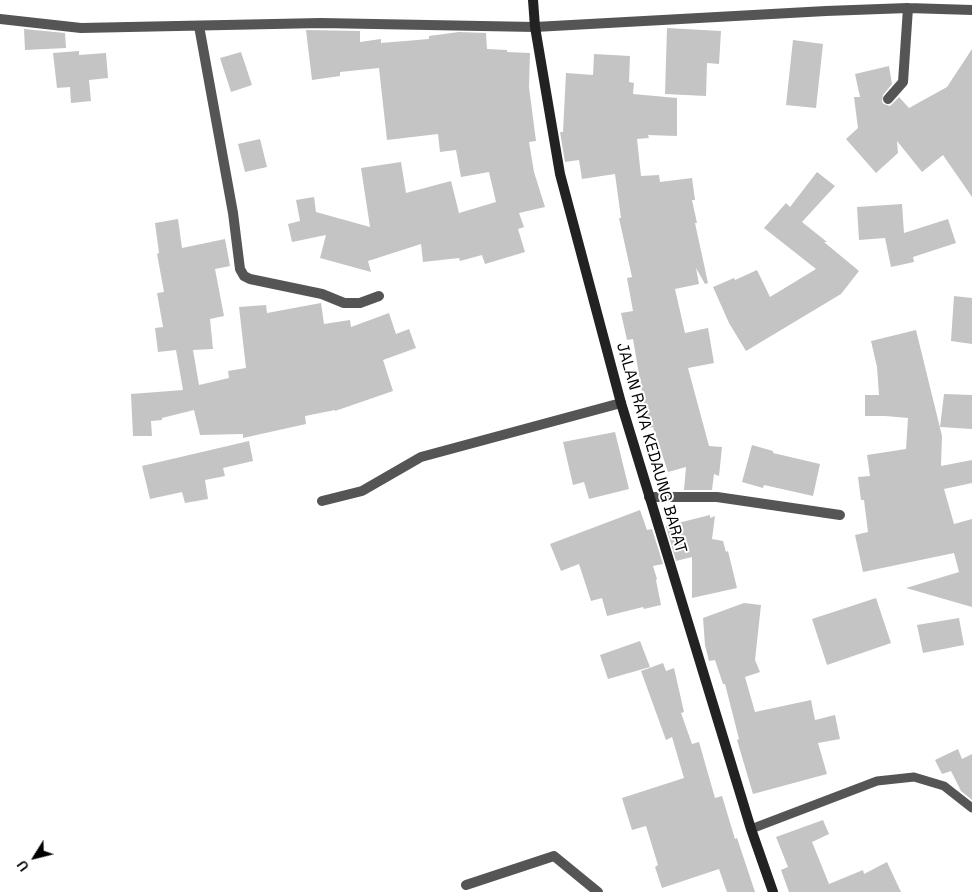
<!DOCTYPE html>
<style>
body{margin:0}
#map{position:relative;width:972px;height:892px;overflow:hidden;background:#fff;font-family:"Space Grotesk",sans-serif}
canvas{display:block}
.north{position:absolute;left:10px;top:832px;width:50px;height:50px;-webkit-text-stroke:4px #fff;paint-order:stroke;rotate:234deg;font-size:14px;font-weight:700;line-height:20px;text-align:center;color:#000}
.north::after{content:'';display:block;margin:auto;width:18px;height:22px;background:#000;clip-path:polygon(50% 0,100% 100%,50% 72%,0 100%)}
</style>
<div id="map">
<canvas width="972" height="892"></canvas>
<div class="north">U</div>
</div>
<script>
const ctx = document.querySelector('canvas').getContext('2d');
ctx.lineJoin = 'round';
function fill(path, color) {
  ctx.fillStyle = color;
  ctx.fill(path, 'evenodd');
}
function strokePath(path, color, width, dash) {
  ctx.strokeStyle = color;
  ctx.lineWidth = width;
  ctx.lineCap = dash ? 'butt' : 'round';
  ctx.setLineDash(dash || []);
  ctx.stroke(path);
}
function write(font, color, halo, rows, align = 'center') {
  ctx.font = font + ' "Space Grotesk",sans-serif';
  ctx.lineWidth = 4;
  ctx.setLineDash([]);
  ctx.textBaseline = 'middle';
  ctx.strokeStyle = halo;
  ctx.fillStyle = color;
  for (const [text, x, y, turn = 0] of rows) {
    ctx.save();
    ctx.translate(x, y);
    ctx.rotate((+turn || 0) * Math.PI / 180);
    ctx.textAlign = isNaN(turn) ? turn : align;
    if (halo) ctx.strokeText(text, 0, 0);
    ctx.fillText(text, 0, 0);
    ctx.restore();
  }
}
const building = new Path2D(`
 M667,28L721,31L719,64L707,63L706,96L665,94Z
 M24,29L65,33L66,48L25,50Z
 M306,30L360,31V42L381,39V43L429,39V36L459,32L486,33L487,49L507,50V52L530,53L529,87L536,141L529,142L534,172L545,207L519,213L524,227L518,229L525,252L485,264L482,255L460,261L459,258L423,262L421,244L368,261L371,272L320,258L326,235L292,242L288,224L300,221L296,200L314,197L316,212L370,227L361,168L401,162L406,193L451,181L459,213L496,202L489,172L461,177L456,150L440,152L438,134L387,140L379,68L340,72V76L312,80Z
 M793,40L823,44L816,108L786,105Z
 M972,49V197L943,155L922,172L897,141L898,153L876,173L846,139L858,128L854,97H860L855,74L889,66L892,84L883,95L882,102L884,104L890,106L899,97L909,108L947,87Z
 M79,51V55L106,53L108,78L89,80L91,101L71,103L70,87L57,88L53,53Z
 M241,52L252,85L231,92L220,58Z
 M594,54L630,56L629,82L634,83L633,94L677,98V136L648,135L649,138L637,139L641,176L659,175L660,182L692,178L695,200H692L697,223H695L708,283L705,284L696,268L699,284L675,289L685,333L708,328L714,363L688,368L709,446L722,447L719,476L714,474L712,490H684L686,467L668,472L653,427L650,428L645,410L633,339L627,340L621,313L633,311L627,278L632,277L619,218H621L615,174L582,179L579,160L565,162L560,132H563L566,73L593,75Z
 M260,139L267,167L245,172L238,144Z
 M817,172L835,186L802,222L827,242H824L859,271L841,294L746,351L729,323L713,287L734,278L735,280L757,270L770,297L816,269L764,228L786,203L790,207Z
 M902,204L904,233L948,219L956,243L913,257L914,262L891,267L885,238L859,240L857,207Z
 M178,219L182,248L225,239L230,266L215,269L224,316L210,319L213,349L193,350L199,385L229,378L228,371L246,368L239,307L266,305L267,313L321,303L324,324L350,320L351,327L389,313L396,334L409,329L416,348L383,360L393,391L335,411V410L305,416L306,424L243,438V434L200,435L194,410L162,418V420L151,421L152,436H133L131,394L183,390L176,350L158,352L155,328L163,327L157,293L164,292L157,254L159,253L155,223Z
 M954,296L972,298V344L951,341Z
 M916,330L942,436L941,466L972,460V483L944,489L954,524L972,519V607L906,588L959,572L954,553L863,572L855,535L868,532L864,500H861L858,477L870,476L867,455L906,449L908,418L885,416H865V395H879L877,367L871,341Z
 M944,394L972,395V429L940,427Z
 M615,432L629,489L589,499L584,482L573,485L563,442Z
 M249,441L253,461L223,468L225,476L205,480L208,499L185,503L182,492L150,499L142,466Z
 M752,445L773,451V453L820,464L813,496L764,485L763,488L742,482Z
 M640,510L647,530L652,529L663,564L653,566L657,579L656,580L661,605L644,609L643,607L607,616L602,598L591,601L579,564L561,571L550,544Z
 M710,515V518L715,516L712,539L723,541L726,552L728,551L737,588L692,598V557L676,561L666,526Z
 M876,598L891,643L827,665L812,619Z
 M744,603L761,605L755,660L760,672L745,677L755,712L811,700L815,720L835,715L840,739L818,743L827,774L753,794L737,740L739,739L725,684H723L715,660L709,661L705,645L703,618Z
 M959,618L964,645L923,653L917,625Z
 M640,641L650,667L608,679L600,655Z
 M663,663L666,671L674,668L684,712L681,713L692,744L699,742L715,798L722,796L735,839L737,838L755,892H727L719,869L662,888L655,867L658,865L646,826L632,830L622,798L684,778L672,737L666,740L641,671Z
 M958,749L962,759L972,754V800L961,791L951,771L942,774L935,760Z
 M823,820L829,834L812,842L829,884L863,870L864,874L887,862L901,892H789L781,870L788,867L776,837Z`);
const lane = new Path2D(`
 M751,829L877,781L914,777L944,786L972,808`);
const street = new Path2D(`
 M0,19L81,28L321,23L535,27L826,11L908,8L972,10
 M199,26L233,213L240,269L244,276L250,279L322,294L344,303H360L379,296
 M888,99L903,82L908,8
 M649,497H717L840,515
 M322,501L362,491L421,457L621,403
 M466,885L554,856L598,892`);
const secondary = new Path2D(`
 M533,0L535,27L560,174L621,403L751,829L773,892`);
const streetNames = [
 ["JALAN RAYA KEDAUNG BARAT",651,448,74]
];
fill(building, '#c4c4c4');
strokePath(lane, '#555', 9);
strokePath(street, '#555', 10);
strokePath(secondary, '#222', 10);
write('16px', '#000', '#fff', streetNames);
</script>
